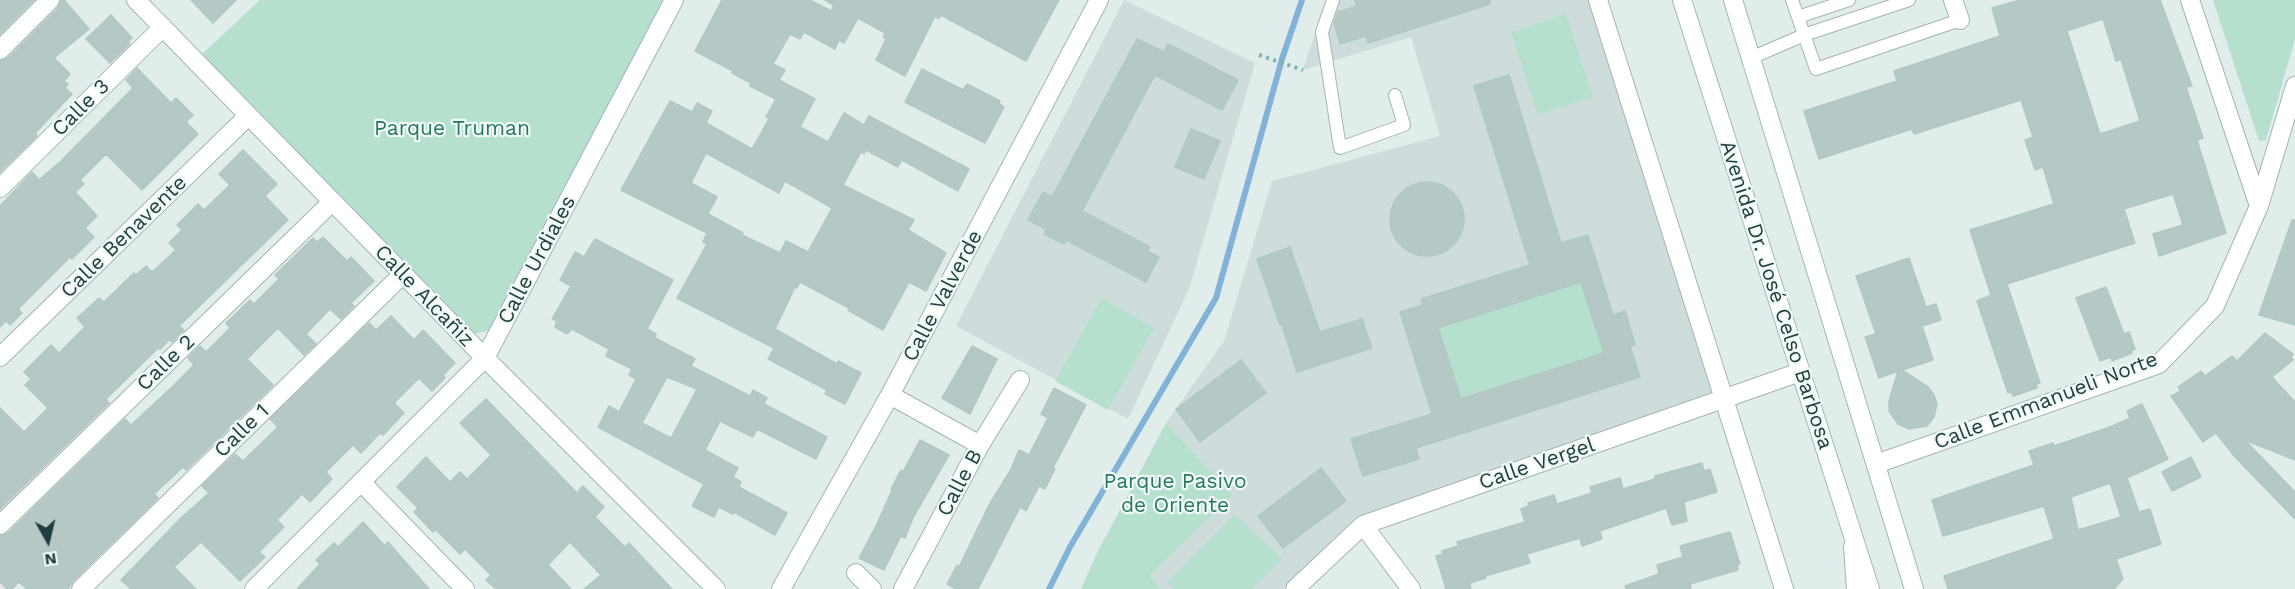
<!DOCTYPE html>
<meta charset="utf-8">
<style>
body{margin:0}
#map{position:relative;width:2295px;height:589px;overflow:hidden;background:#e0edeb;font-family:"Work Sans",sans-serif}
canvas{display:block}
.north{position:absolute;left:18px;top:511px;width:60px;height:60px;-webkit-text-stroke:4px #f1f9f7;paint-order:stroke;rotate:172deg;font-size:16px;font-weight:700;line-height:24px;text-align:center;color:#1f3e3f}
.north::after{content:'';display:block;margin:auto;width:21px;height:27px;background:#1f3e3f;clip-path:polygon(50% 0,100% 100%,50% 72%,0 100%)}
</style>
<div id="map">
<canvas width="2295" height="589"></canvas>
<div class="north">N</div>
</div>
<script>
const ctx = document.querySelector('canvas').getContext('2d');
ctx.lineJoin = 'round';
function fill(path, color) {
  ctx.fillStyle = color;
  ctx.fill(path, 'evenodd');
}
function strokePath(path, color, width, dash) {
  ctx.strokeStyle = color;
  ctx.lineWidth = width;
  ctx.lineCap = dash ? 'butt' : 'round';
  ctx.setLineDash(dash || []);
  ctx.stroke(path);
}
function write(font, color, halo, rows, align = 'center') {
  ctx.font = font + ' "Work Sans",sans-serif';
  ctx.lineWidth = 4.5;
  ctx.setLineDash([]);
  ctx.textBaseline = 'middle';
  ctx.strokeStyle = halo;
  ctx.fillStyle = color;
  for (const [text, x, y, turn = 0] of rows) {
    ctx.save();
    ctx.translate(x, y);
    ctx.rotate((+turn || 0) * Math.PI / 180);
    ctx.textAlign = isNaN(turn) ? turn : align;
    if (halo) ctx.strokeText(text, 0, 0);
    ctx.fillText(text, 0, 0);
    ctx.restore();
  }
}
const built = new Path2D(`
 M1124,0L1255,63L1189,289L1128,419L956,326Z
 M1326,0H1588L1715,394L1356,518L1283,589H1161L1150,576L1233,495L1166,423L1224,341L1272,181L1440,136L1411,37L1303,70Z`);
const green = new Path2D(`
 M260,0H669L492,330L473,334L200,56Z
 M2213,0H2295V39L2266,140L2259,141Z
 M1566,14L1593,97L1538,115L1511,32Z
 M1581,282L1604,353L1461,399L1438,328Z
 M1102,298L1154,328L1108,410L1055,381Z
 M1166,423L1233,495L1150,576L1161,589H1081L1096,555Z
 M1235,514L1282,559L1252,589H1174L1167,583Z`);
const stream = new Path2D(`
 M1049,589L1070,547L1216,298L1282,59L1302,0`);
const building = new Path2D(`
 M0,0H34L0,34Z
 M61,0H64L89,29L54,58L70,74L64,81L68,84L65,88L72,94L35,133L37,136L0,172V61L8,58L58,8Z
 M191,0H236L213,23Z
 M722,0H810L831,11L834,5L825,0H1059L1026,61L941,15L939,19L935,16L905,76L876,60L886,39L883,37L885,33L858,18L844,43L839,40L835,49L804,32L800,39L790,34L773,64L785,70L779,80L815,99L800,127L828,142L844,113L864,125L869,116L969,169L958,191L902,160L898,167L866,150L864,154L861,152L843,185L914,220L908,230L946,253L926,291L909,282L883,330L848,310L849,308L800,282L797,288L795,287L775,329L837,364L838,361L861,373L845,404L825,394L827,390L768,359L774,348L677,298L707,244L703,242L707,233L621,190L670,101L692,112L697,103L712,111L706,123L752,149L769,119L766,117L776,99L750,86L751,83L732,73L733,71L695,51ZM706,153L779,193L785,181L832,208L808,252L786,241L780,253L742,235L743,233L708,214L717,197L691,183Z
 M1355,0H1490V4L1368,43L1366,36L1340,44L1334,23L1338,12L1357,6Z
 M2020,0H2160L2192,86L2186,87L2203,138L2197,140L2226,233L2159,256L2153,234L2183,225L2173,194L2124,209L2135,243L2007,284L2040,383L2036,384L2037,388L2013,396L2012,392L2008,393L1977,301L1991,295L1970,230L2054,204L2043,167L2035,170L2025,140L2033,137L2021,100L1914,134L1912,129L1819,159L1804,111L1897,81L1894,71L2000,36L1992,8ZM2103,19L2116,61L2121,59L2140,121L2100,134L2067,31Z
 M111,15L132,38L128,42L130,44L110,63L86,39Z
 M1137,39L1164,52L1168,44L1238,80L1222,110L1155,75L1082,211L1150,247L1147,251L1159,257L1146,282L1066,240L1064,244L1044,234L1046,229L1028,220L1043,192L1052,197Z
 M137,68L171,103L176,98L193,115L186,122L198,134L142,190L106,154L80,180L84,184L75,192L97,216L85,228L94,237L72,259L70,257L18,309L22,313L10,325L6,321L0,327V206L32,172L39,180L61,161L133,88L126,80Z
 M922,69L963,90L967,84L1000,101L999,104L1004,107L985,143L905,102Z
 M1509,75L1561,243L1588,235L1613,315L1625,311L1635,345L1630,346L1640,377L1416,448L1419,459L1363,476L1351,439L1432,414L1400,312L1423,305L1421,299L1530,265L1474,86ZM1581,282L1604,353L1461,399L1438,328Z
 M1191,129L1220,141L1204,179L1175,167Z
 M243,150L277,184L265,196L288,220L179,326L184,330L172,342L169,340L160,349L158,348L106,399L109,403L0,509V408L24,432L48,408L25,385L31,379L24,372L51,345L59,353L85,327L77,318L99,298L104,302L134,273L136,275L146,266L152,272L176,250L169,243L182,230L177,225L198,204L204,210L230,185L219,174Z
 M1390 219a37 37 0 1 1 74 0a37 37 0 1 1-74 0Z
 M2292,220H2295V325L2259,315Z
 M323,237L347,261L351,257L374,281L351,303L354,306L341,319L330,309L306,334L316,344L304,355L278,328L247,359L273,385L186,470L183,467L154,494L158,498L73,581L68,589H27L19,582L12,589H7L0,582V536L8,533L125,419L131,425L171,388L194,365L188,358L200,346L206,352L230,328L226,323L250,300L254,304L279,279L275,275L313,238L317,242Z
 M595,239L673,280L647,329L656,334L655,338L695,359L691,366L750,396L753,390L767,398L764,404L827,437L816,459L757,429L753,437L720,421L705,450L738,468L733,477L741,482L739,487L787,513L775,535L734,512L733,514L719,507L714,517L692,506L704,484L598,427L609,406L619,412L636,379L629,375L632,369L606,356L609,349L572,329L567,334L555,327L557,321L552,319L571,286L560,280L575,252L584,257ZM667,377L697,389L671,438L642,423Z
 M1290,247L1320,332L1362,319L1372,348L1297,372L1282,325H1280L1257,259Z
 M1909,258L1926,307L1936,304L1941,320L1922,326L1933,360L1902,370L1928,387L1934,395L1937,404L1934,417L1927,426L1909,429L1898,424L1889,411V401L1898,371L1879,378L1865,337L1876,334L1856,276Z
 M2106,287L2124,334L2129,332L2135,349L2131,351L2132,353L2112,361L2111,357L2100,361L2076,298Z
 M391,316L414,340L423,330L455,363L443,375L445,378L432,391L419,378L394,403L404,413L383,435L380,433L361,453L353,445L326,472L332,479L310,502L302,494L277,520L284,527L259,552L265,557L240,581L201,542L174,567L196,589H131L121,580L181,518L209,493L202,486L235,454L243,461L278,427L270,419L369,323L376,330Z
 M2265,333L2293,354L2291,357L2293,360L2272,377L2295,402V460L2245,440L2295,492V519L2235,457L2216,433L2203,442L2171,396L2181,391L2178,387L2201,371L2205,376L2232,356L2237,361Z
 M972,346L997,359L970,414L942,398Z
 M1241,360L1266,393L1200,442L1176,409Z
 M1054,388L1086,405L1053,468L1055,469L1045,489L1039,486L1026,511L1020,507L978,589H956L947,584L957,565L959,567L989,505L1010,471L1019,450L1029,455L1048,418L1041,414Z
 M486,399L577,493L583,486L604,507L595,517L625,547L629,543L672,589H584L601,575L570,542L548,565L571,589H496L486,580L491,575L465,549L460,554L436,530L433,532L414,512L418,508L397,487L426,457L450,482L460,472L467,479L491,455L460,423Z
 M2142,404L2168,459L2127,478L2139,512L2150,509L2161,544L2116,559L2123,579L2114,589H1948L1944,576L2054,539L2044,506L1943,536L1932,500L2034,465L2029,451L2053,443L2054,446L2110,427L2130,418L2127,411ZM2110,483L2121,517L2078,530L2071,497Z
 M920,440L949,455L913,518L905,538L901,536L884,570L859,558L877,524L892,490L891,489L901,470L903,472Z
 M2191,457L2201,477L2172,491L2162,472Z
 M1702,463L1704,471L1710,469L1717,492L1684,502L1687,521L1672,525L1666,508L1600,531L1602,539L1582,546L1580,538L1527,554L1530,563L1485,576L1486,578L1470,583L1471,589H1446L1436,556L1443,554L1442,551L1458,546L1457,542L1525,522L1521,509L1529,506L1528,503L1554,495L1557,504L1592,493L1590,487L1620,478L1623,489L1655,479V476Z
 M1321,468L1346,501L1283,548L1258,516Z
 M363,522L385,546L388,542L429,589H297L320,564L316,560L334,543L338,547Z
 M1730,532L1740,564L1737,565L1738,570L1690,584L1691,589H1626L1625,586L1659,574L1657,565L1683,557L1680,546Z`);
const path = new Path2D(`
 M1259,55L1303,70`);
const service = new Path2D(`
 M1333,0L1322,32L1340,148L1404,125L1395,95
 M1792,0L1816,69L1960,20
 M1798,17L1849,0
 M1751,58L1804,35L1909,0`);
const pedestrian = new Path2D(`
 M0,50L50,0`);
const minor = new Path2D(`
 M136,0L485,358L716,589
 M1598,0L1784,589
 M1953,0L1960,20
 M2190,0L2259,206
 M0,188L163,27
 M0,357L248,116
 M890,395L980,445
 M1876,464L2159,364L2215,306L2259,206L2295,86
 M361,482L465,589
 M0,525L332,202
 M1363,525L1411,589
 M1853,547L1856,589
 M856,573L872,589
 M81,589L403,274
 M254,589L485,358L674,0
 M781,589L890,395L1099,0
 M903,589L980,445L1020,380
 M1295,589L1363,525L1800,372`);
const secondary = new Path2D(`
 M1682,0L1870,589
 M1733,0L1914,589`);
const streetNames = [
 ["Calle 3",81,108,-45],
 ["Calle Benavente",124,237,-44],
 ["Calle Urdiales",537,260,-62],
 ["Avenida Dr. José Celso Barbosa",1776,295,72],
 ["Calle Alcañiz",424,296,46],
 ["Calle Valverde",943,296,-62],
 ["Calle 2",166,363,-44],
 ["Calle Emmanueli Norte",2046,401,-21],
 ["Calle 1",242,431,-44],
 ["Calle Vergel",1537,464,-19],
 ["Calle B",960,483,-62]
];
const parkNames = [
 ["Parque Truman",452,129],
 ["Parque Pasivo",1175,482],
 ["de Oriente",1175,506]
];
fill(built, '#cedddb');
fill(green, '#b6e0ce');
strokePath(stream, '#82b2d8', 6);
fill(building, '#b5c8c5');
strokePath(building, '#b2c7c4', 1.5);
strokePath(service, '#a2b5b4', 14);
strokePath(pedestrian, '#a2b5b4', 20);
strokePath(minor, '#a2b5b4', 20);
strokePath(secondary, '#9dbab7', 20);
strokePath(path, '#7db4b2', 4, [3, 4.5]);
strokePath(service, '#fff', 12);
strokePath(pedestrian, '#fff', 18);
strokePath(minor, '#fff', 18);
strokePath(secondary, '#fff', 18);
write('21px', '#1f3e3f', '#f1f9f7', streetNames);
write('21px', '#257a5e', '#f1f9f7', parkNames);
</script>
